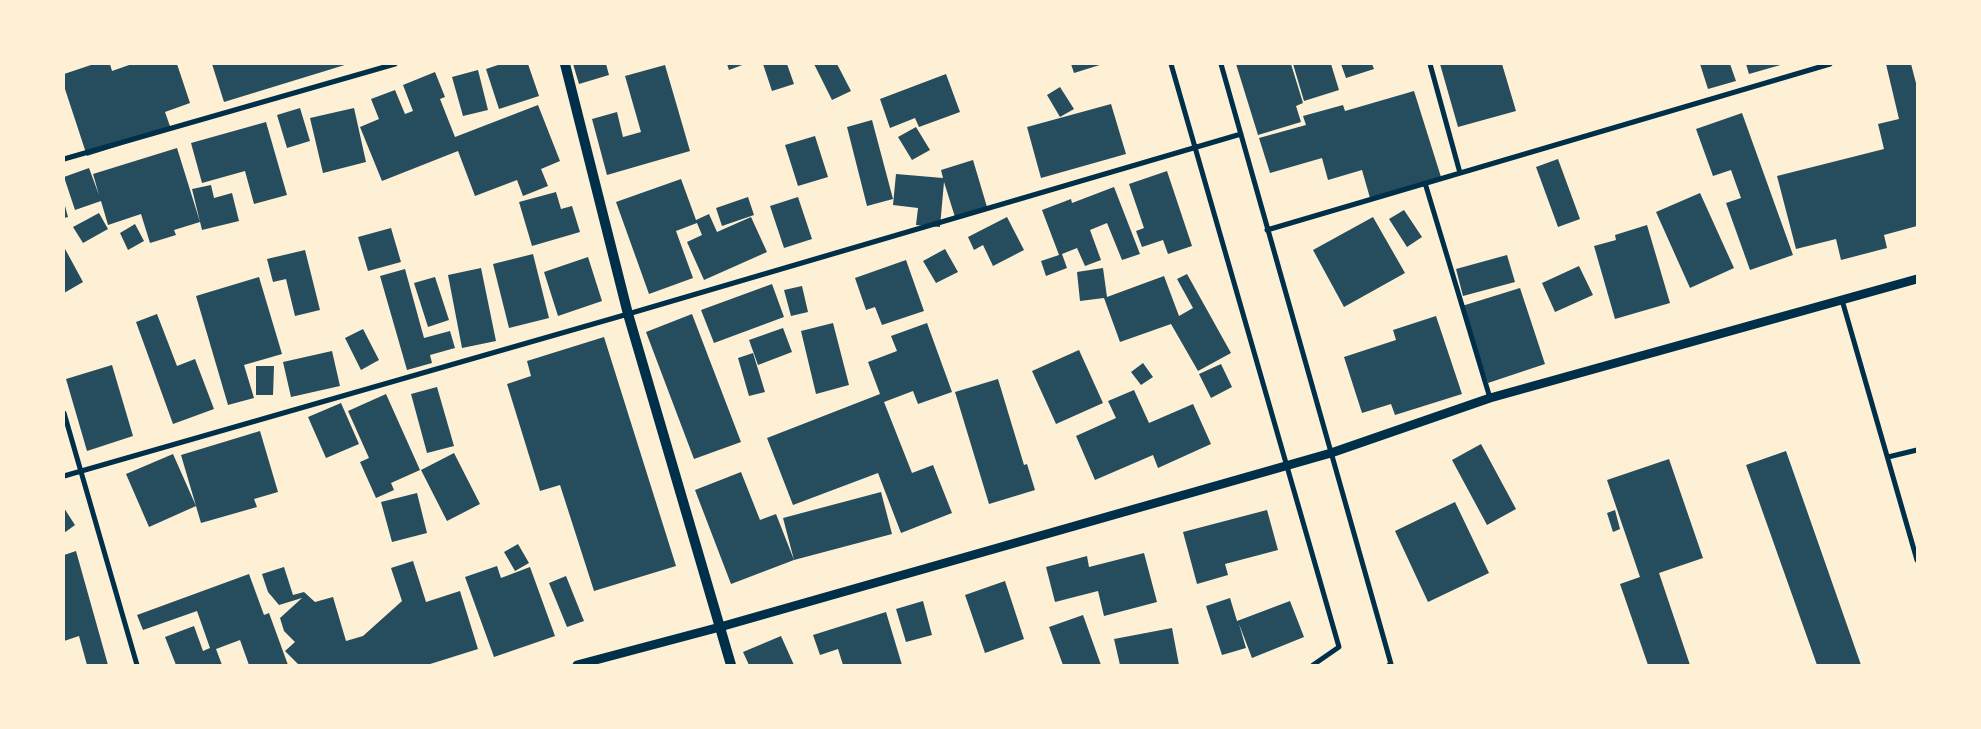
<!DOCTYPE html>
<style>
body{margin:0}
#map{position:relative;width:1981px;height:729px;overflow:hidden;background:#fdf0d5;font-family:"Fira Sans",sans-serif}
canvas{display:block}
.frame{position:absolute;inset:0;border:65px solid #fdf0d5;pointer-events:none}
</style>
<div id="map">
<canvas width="1981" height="729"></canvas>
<div class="frame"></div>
</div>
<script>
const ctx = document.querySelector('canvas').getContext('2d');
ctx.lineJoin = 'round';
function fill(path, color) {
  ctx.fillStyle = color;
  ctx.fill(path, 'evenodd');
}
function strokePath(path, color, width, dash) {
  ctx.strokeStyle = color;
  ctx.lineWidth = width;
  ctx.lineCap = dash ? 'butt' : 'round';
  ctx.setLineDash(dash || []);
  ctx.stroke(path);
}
const building = new Path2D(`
 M94,64H110L112,71L132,64H177L190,103L165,112L171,129L87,156L64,86V74Z
 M212,64H348L224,102Z
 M501,64H528L539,96L499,109L486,69Z
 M573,64H606L609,75L579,84Z
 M727,64H745L729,70Z
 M763,64H787L794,84L772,91Z
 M814,64H837L851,91L832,100Z
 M1071,64H1103L1074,73Z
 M1236,64H1291L1303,103L1296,106L1301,122L1258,135Z
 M1293,64H1331L1339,90L1304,101Z
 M1341,64H1372L1374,69L1346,78Z
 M1440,64H1502L1516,111L1458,127Z
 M1700,64H1730L1736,81L1708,89Z
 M1746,64H1784L1749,74Z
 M1886,64H1911L1917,87V226L1884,235L1887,248L1841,260L1836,239L1796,249L1777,176L1884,149L1878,124L1899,119Z
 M665,65L690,151L607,175L592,119L617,112L623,137L641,132L625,76Z
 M478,70L488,110L463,116L452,77Z
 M435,72L445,97L440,99L455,137L538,105L560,161L541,169L548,186L523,196L517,180L475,196L458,151L382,181L360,127L379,119L371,99L395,90L405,114L413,111L403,85Z
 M946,74L960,112L919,127L915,118L890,128L880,99Z
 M1060,87L1074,109L1060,117L1047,95Z
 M1414,91L1441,177L1370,198L1362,170L1328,180L1322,158L1270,173L1259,138L1306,125L1303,116L1343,105L1345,111Z
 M1111,104L1126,154L1041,178L1027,127Z
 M300,108L310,141L287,148L277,115Z
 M354,108L366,162L323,173L310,118Z
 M1742,113L1793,255L1750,270L1726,203L1741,198L1731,170L1713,176L1696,129Z
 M872,120L893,199L867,206L847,127Z
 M266,122L287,195L254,204L245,171L202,183L191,143Z
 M916,127L930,150L912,160L898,137Z
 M815,136L828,177L798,186L785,145Z
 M177,148L200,222L174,230L176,235L150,243L141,214L108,225L101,201L75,210L64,177L89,168L99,195L93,174Z
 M1558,159L1580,219L1558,227L1536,167Z
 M973,160L987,207L955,217L944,182L940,227L916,225L918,208L893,205L896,174L943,178L941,170Z
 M1167,171L1192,246L1168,254L1163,240L1142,247L1136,231L1144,228L1129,184Z
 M681,179L696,220L709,214L717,232L751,217L767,252L704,280L687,242L702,235L697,223L676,231L693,278L649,294L616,202Z
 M211,185L214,198L232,193L239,221L202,230L192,189Z
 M1114,187L1140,254L1122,260L1107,223L1090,230L1101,260L1085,266L1077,248L1062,254L1067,268L1046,276L1041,261L1059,255L1042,210L1071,199L1072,203Z
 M556,192L561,209L572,206L580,232L532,246L519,202Z
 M1700,193L1734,268L1690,288L1656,212Z
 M748,197L754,215L722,226L716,208Z
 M798,197L812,239L784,248L770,206Z
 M64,202L68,217L64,218Z
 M1404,210L1422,237L1407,247L1389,219Z
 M99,213L108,229L83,243L73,227Z
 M1007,217L1024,250L993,266L983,245L974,250L968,237Z
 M1373,217L1405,273L1344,307L1313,250Z
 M135,224L144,241L128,250L120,233Z
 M1647,225L1670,303L1615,319L1594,246L1616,240L1615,235Z
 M391,228L401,262L368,271L358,237Z
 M64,247L83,282L64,293Z
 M945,249L958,272L936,283L923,261Z
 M305,250L320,310L295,316L286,279L273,282L267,259Z
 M533,254L549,318L509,328L493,264Z
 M1507,255L1515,282L1463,296L1456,269Z
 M588,257L602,301L558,316L544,272Z
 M906,260L924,311L882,325L875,307L866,310L855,278Z
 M1579,266L1593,295L1555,312L1542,283Z
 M481,268L496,341L462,348L448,275Z
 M1103,268L1107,297L1164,276L1179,316L1193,308L1177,279L1187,274L1231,353L1198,371L1171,324L1120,342L1104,298L1080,301L1077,272Z
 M405,269L424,338L450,331L455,348L430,355L432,363L407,370L380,276Z
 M259,277L282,354L244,365L254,398L228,405L196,296Z
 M435,277L449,320L428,327L414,283Z
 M772,284L784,317L714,343L701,310Z
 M802,286L808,312L791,316L784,290Z
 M1520,288L1545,364L1488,383L1462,306Z
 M157,314L177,366L195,359L214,409L173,424L136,322Z
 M692,314L741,442L694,459L646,332Z
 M1436,316L1462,394L1395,415L1391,404L1362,413L1344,357L1396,340L1393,330Z
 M833,323L849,385L816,394L801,331Z
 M927,323L952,392L918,404L913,391L884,402L912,473L933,465L952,513L901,533L878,473L793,505L767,438L880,394L868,362L897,351L891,336Z
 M783,328L792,352L758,365L749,340Z
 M363,329L379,360L361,370L345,338Z
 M604,337L676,566L594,591L560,485L540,491L507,384L531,376L527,361Z
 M1079,350L1103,403L1056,424L1032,371Z
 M332,351L340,386L291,397L283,362Z
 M753,353L765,392L749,396L738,358Z
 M1143,363L1153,377L1141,385L1131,372Z
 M1221,364L1232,387L1211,398L1199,374Z
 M112,365L133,436L87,451L66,379Z
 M256,366H274L273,395H256Z
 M998,379L1024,465L1027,464L1035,490L989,504L955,392Z
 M437,387L454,446L427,453L411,394Z
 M1134,390L1149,423L1193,404L1211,444L1158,468L1153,455L1095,480L1076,436L1116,418L1108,401Z
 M386,394L420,470L391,483L394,490L376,498L360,462L369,458L348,411Z
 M341,403L359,444L326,458L308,417Z
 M260,431L278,492L254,499L257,507L201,523L181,455Z
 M1481,444L1516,509L1487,525L1452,460Z
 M1786,451L1861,665H1817L1746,465Z
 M454,453L480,504L447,521L421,470Z
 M173,454L196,506L149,527L126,474Z
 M1669,459L1703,558L1659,573L1690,665H1648L1620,584L1640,577L1607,480Z
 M741,472L760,520L776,514L794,560L783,518L881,492L892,534L794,560L731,584L695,490Z
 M417,493L427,533L392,542L381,502Z
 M1455,502L1489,573L1428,602L1395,531Z
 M64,508L75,525L64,533Z
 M1267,510L1278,550L1225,564L1228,575L1197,584L1183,532Z
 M1615,510L1620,529L1613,532L1607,513Z
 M518,544L529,563L515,571L504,552Z
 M76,551L108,665H87L79,636L64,641V555Z
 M1144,553L1157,602L1104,616L1098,591L1055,602L1046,567L1087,556L1089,567Z
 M413,561L426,602L460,591L478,649L427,665H299L285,651L295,642L284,631L280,618L302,598L279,605L268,592L262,574L284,567L293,595L304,592L315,602L333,597L346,641L363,636L402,601L391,568Z
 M497,566L501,578L530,567L555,636L494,657L465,577Z
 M249,574L264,615L269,613L288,665H249L240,640L216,649L222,665H176L165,637L194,626L203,651L210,648L197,611L143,630L137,615Z
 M566,576L584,621L567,627L549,583Z
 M1005,581L1024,639L985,653L965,595Z
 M1230,598L1237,621L1290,601L1304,637L1252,658L1239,624L1246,648L1222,655L1206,606Z
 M923,601L932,635L906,642L896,609Z
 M886,612L902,665H843L838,649L820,655L813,635Z
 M1083,615L1101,665H1063L1049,627Z
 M1172,628L1179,665H1120L1114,639Z
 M781,636L794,665H749L743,652Z`);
const minor = new Path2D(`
 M1171,64L1339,647L1313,665
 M1221,64L1391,664L1389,665
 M1430,64L1460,173
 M64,159L395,64
 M1425,183L1490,398
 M1267,230L1830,64
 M1842,300L1917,560
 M64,413L137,665
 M1888,457L1917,450
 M64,476L628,314L1241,134`);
const tertiary = new Path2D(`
 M577,665L720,627L1331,453L1490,398L1917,279`);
const secondary = new Path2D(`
 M565,64L628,314L731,665`);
fill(building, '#264d5e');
strokePath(minor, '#003049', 5);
strokePath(tertiary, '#003049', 9);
strokePath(secondary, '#003049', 10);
</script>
